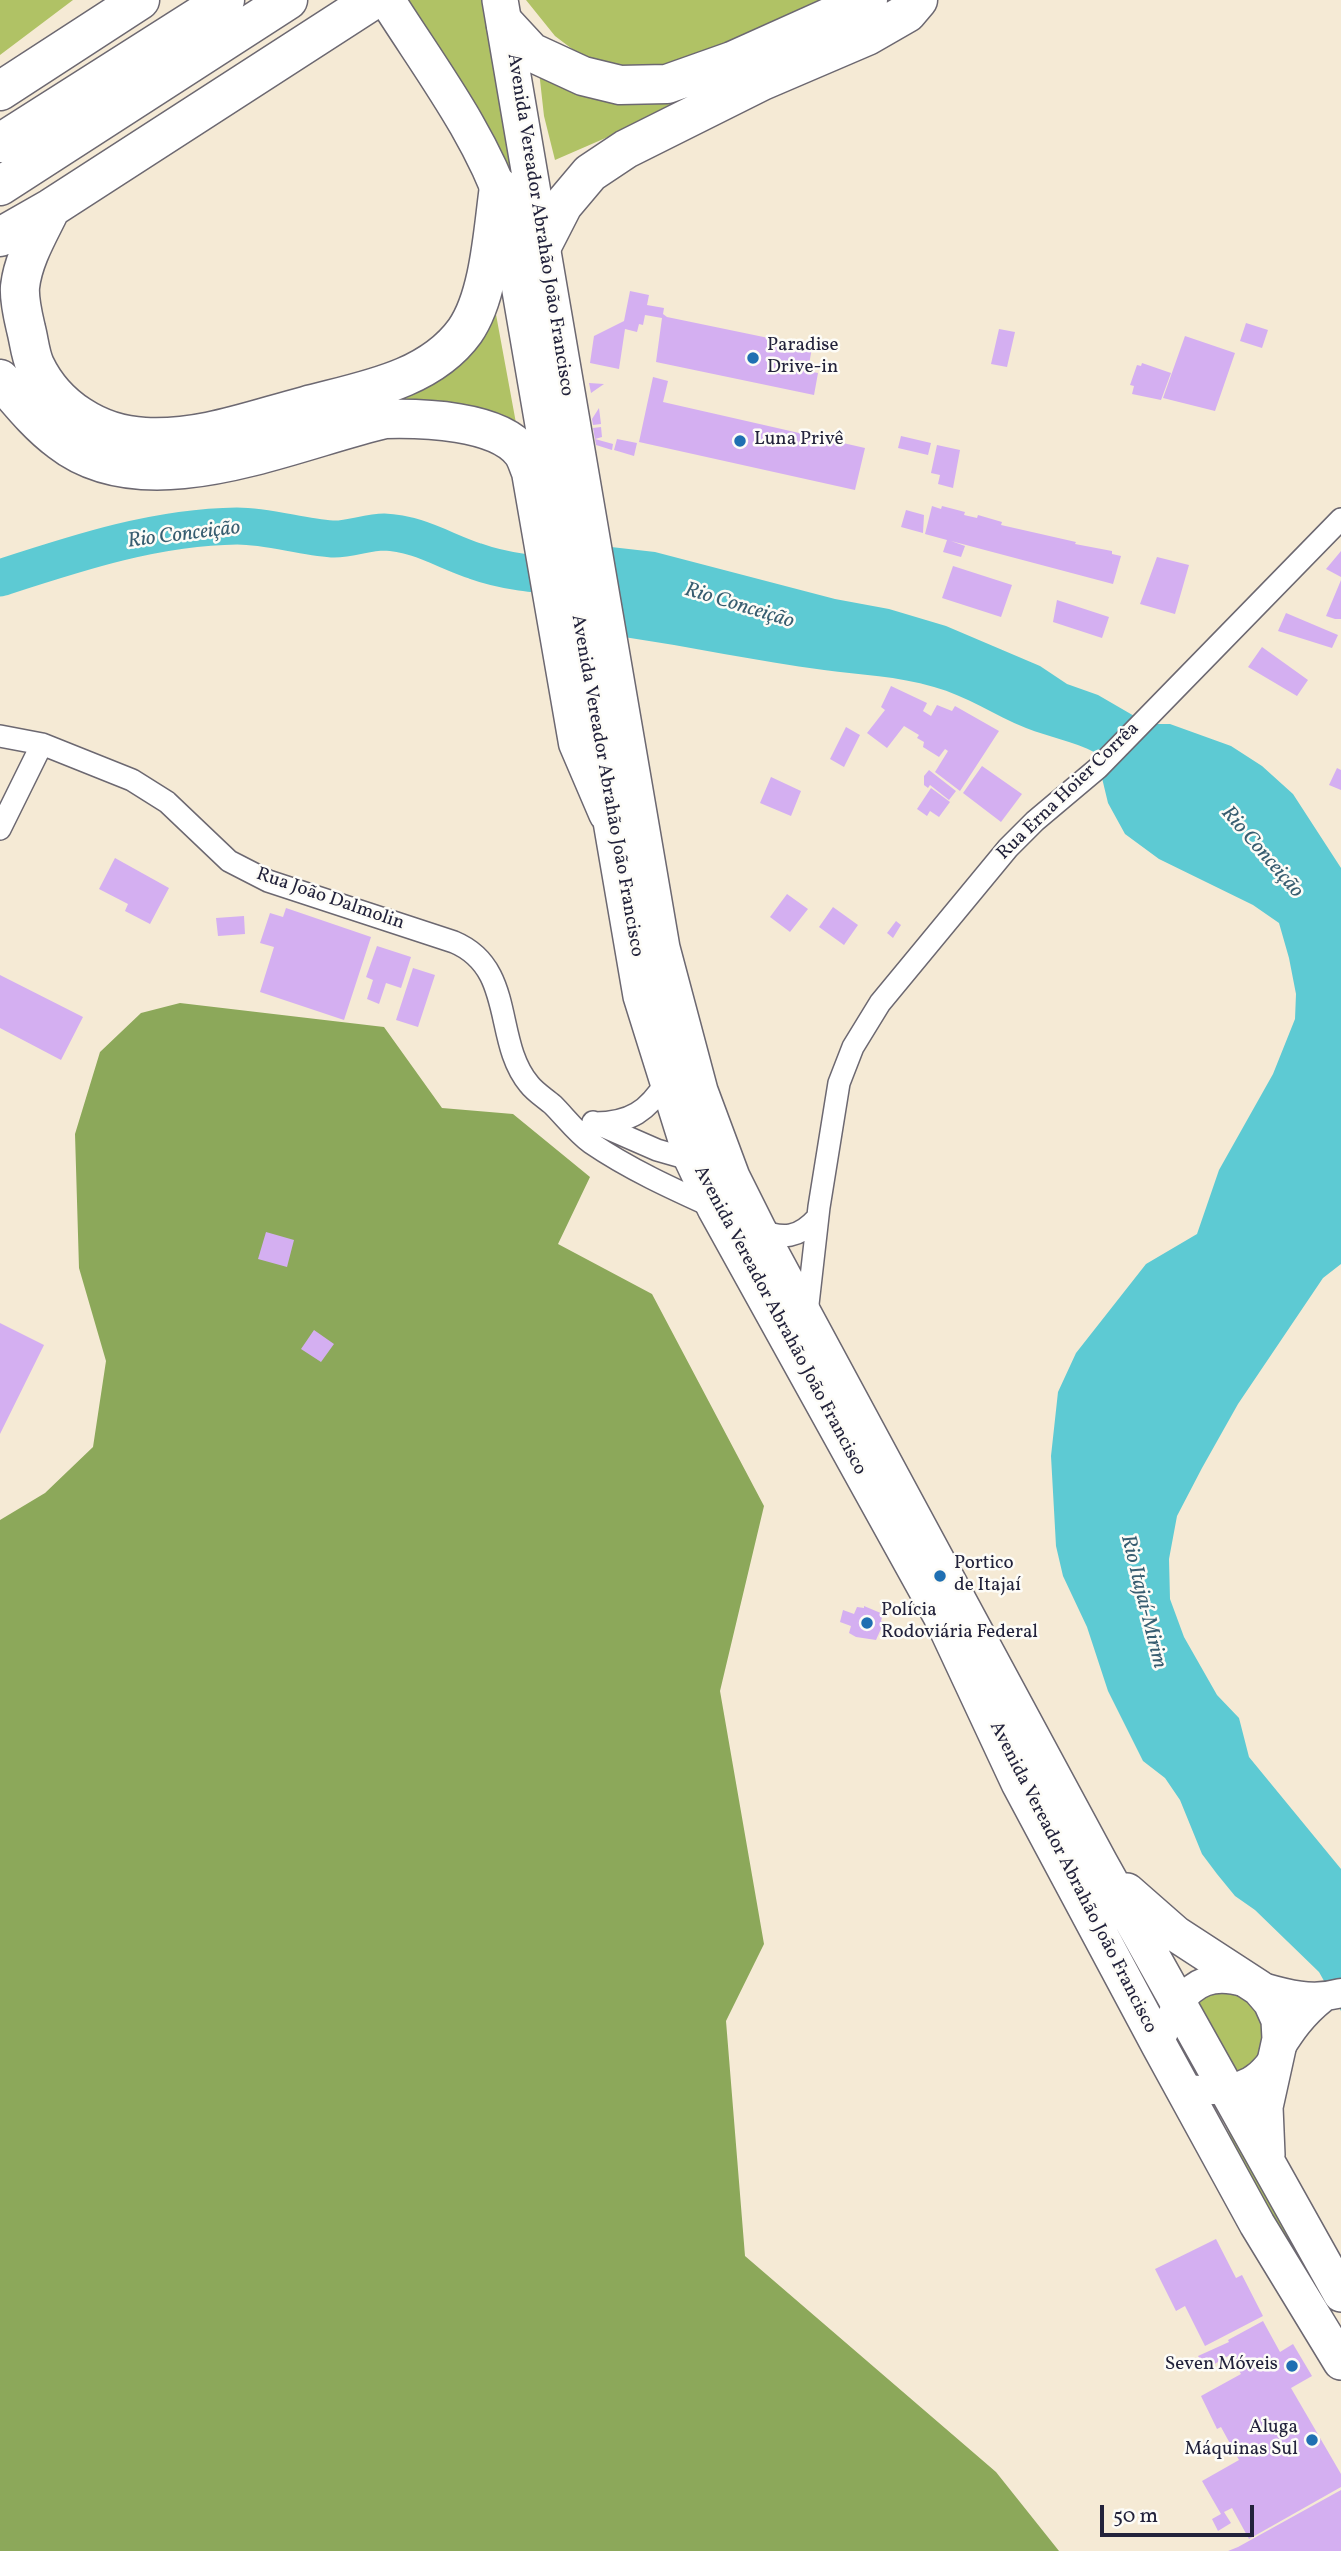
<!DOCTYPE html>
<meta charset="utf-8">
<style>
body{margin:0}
#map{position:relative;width:1341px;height:2551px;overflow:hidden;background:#f5ead5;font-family:Vollkorn,serif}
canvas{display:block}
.scale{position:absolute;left:1100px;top:2505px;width:154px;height:32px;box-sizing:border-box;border:4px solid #22223b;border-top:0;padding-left:9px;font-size:21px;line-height:24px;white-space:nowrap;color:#22223b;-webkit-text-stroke:5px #fdfcf7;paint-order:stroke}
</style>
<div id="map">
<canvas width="1341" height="2551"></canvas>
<div class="scale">50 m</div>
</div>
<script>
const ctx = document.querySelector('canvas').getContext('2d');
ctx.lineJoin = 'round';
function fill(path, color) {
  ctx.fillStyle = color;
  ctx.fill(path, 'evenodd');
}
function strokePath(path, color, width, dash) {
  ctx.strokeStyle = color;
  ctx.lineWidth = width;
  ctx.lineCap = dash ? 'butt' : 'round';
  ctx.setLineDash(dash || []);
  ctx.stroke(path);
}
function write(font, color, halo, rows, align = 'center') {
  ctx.font = font + ' Vollkorn,serif';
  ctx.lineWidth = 5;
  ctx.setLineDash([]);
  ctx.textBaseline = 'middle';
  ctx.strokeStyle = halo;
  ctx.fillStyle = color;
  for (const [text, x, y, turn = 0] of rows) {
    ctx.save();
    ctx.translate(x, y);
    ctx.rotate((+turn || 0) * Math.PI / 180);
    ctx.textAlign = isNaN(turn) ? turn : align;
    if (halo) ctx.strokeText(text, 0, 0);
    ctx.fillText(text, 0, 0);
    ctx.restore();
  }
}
const green = new Path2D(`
 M0,0H73L0,55Z
 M403,0H485L513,174L499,156Z
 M526,0H843L679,68L596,67L555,36Z
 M539,71L683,92L686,103L555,160L544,116Z
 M495,309L518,434L388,405C445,384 461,357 495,309Z
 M1208,1992C1258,1994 1265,2008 1262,2055L1235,2078L1192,2000Z
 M1214,2098L1341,2330L1240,2171L1231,2138Z`);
const forest = new Path2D(`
 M180,1003L384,1027L442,1108L513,1114L590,1177L558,1244L652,1294L764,1506L720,1691L764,1944L726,2021L745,2256L996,2472L1059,2551H0V1520L45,1493L93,1447L106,1361L79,1268L75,1134L100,1052L141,1013Z`);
const water = new Path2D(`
 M611,547L655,552L835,599L889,609L946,626L1040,666L1067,684L1098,695L1148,724H1170L1231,746L1262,766L1293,794L1341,868V1264L1323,1278L1238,1404L1202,1468L1177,1516L1169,1559L1170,1599L1184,1637L1217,1695L1239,1718L1249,1757L1341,1869V2011L1319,1972L1255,1910L1235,1896L1217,1874L1202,1854L1180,1800L1165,1778L1143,1761L1108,1691L1087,1627L1063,1576L1056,1546L1051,1456L1058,1392L1076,1353L1146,1264L1197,1234L1219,1170L1273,1074L1295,1019L1296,994L1289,958L1279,923L1253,905L1159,859L1125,834L1108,803L1096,753C1073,741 1049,737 1026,728C994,715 967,696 934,687C897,676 861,675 824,670C757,661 691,647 624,637Z`);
const river = new Path2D(`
 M0,578C77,553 155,527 237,526C270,526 300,537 332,539C349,540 367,532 384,532C417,533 445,551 475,561C508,573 544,575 579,578`);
const building = new Path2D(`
 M630,291L649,295L647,305L664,308L663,314L667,317L812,347L808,371L818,373L814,395L656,362L662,318L645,315L643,325L639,324L637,332L625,329L619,369L590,363L594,336L624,321Z
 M1246,323L1268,330L1262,348L1240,341Z
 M999,329L1015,332L1007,367L991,364Z
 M1185,336L1235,353L1215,411L1163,398Z
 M1142,363L1171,373L1161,400L1132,394L1134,386L1130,385L1137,365L1141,366Z
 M653,377L668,381L663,402L865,448L855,490L639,442Z
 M589,383L604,384L591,393Z
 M599,408L601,424L593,425L592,419Z
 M601,427L602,437L595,439L593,428Z
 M901,436L931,443L928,455L898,448Z
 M595,439L613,444L612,450L596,445Z
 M617,439L637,443L634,456L614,450Z
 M937,445L960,450L953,488L938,484L940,475L931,473Z
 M932,506L941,509L942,506L965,512L964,515L977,518L978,515L1002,522L1001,525L1076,542L1075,544L1112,551V554L1121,556L1113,584L951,541L965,546L961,557L943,552L947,540L925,534Z
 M906,510L924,515L923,533L901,527Z
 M1341,551V577L1326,569Z
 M1157,557L1189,565L1175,614L1140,604Z
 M953,566L1012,585L1001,617L942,598Z
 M1341,580V619H1335L1326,616Z
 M1057,600L1109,617L1102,638L1053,622Z
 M1286,613L1338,635L1332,648L1278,631Z
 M1262,647L1308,680L1297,696L1248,667Z
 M891,686L927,703L923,711L931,716L937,705L952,711L955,706L999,731L960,791L935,772L948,751L945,749L939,757L923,747L924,742L917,738L919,735L904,726L887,748L867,733L885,710L881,707Z
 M846,727L860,735L844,767L830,759Z
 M982,766L1022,794L1001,822L963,793Z
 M1337,768L1341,770V790L1329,785Z
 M929,770L956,791L949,800L930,785L928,788L924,785V776Z
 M771,777L801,791L791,816L760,803Z
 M931,788L950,802L939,817L930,811L927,816L917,809Z
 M115,858L169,888L150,924L125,911L128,904L99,889Z
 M787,894L808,909L790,932L770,917Z
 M833,907L858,925L844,945L819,927Z
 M286,908L371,937L344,1020L260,992L274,947L260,943L270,913L283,917Z
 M244,916L245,934L218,936L216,918Z
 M896,921L901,925L893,938L887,933Z
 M377,946L411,957L401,988L386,983L379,1004L367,999L373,980L366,977Z
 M413,968L435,975L418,1027L396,1020Z
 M0,975L83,1017L61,1060L0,1028Z
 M266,1232L294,1240L287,1267L258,1259Z
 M0,1323L44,1345L0,1434Z
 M314,1330L334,1344L321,1362L301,1349Z
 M864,1606L883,1614L881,1621L884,1622L876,1640L856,1637L849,1633L851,1626L840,1622L843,1610L854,1614L857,1607L864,1608Z
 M1216,2239L1236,2278L1242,2275L1263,2316L1205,2346L1185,2306L1176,2311L1155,2269Z
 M1263,2321L1280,2352L1293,2344L1312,2376L1291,2388L1341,2474V2487L1249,2539L1232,2508L1224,2512L1231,2523L1218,2531L1212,2519L1221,2514L1202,2481L1239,2460L1221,2427L1217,2429L1201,2396L1241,2374L1230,2355L1206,2369L1198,2356L1229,2342L1228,2340Z
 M1341,2490V2551H1228L1238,2547Z`);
const minor = new Path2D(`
 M0,736L42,744L132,780L167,802L229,861L268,881L454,942C516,968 493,1041 529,1084C535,1092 545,1098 553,1105C565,1117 577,1133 591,1143C629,1169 673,1189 715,1208
 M0,829L42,744
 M593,1122L657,1150L699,1162
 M595,1123C630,1123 648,1111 666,1082
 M758,1229C783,1240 799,1238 817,1218
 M807,1313L819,1207L839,1083L853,1047L880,1003L1008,848L1035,821L1098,768L1341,519`);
const tertiary = new Path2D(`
 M1159,2045C1203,1919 1262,2016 1341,1993
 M1184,2089C1285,2099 1261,2047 1323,1998`);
const primary = new Path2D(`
 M387,0C430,68 480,133 506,209L641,996L692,1159L715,1208L941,1616L1019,1783L1159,2045L1257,2224L1341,2362
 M500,0L662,948L700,1091L732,1177L758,1229L1100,1863L1341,2294
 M1127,1891L1176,1934L1259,1988L1271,2002L1279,2020L1280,2039L1265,2107L1267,2155`);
const motorway = new Path2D(`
 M506,25L531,52L583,76L620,85L667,84L732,61L868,0
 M0,91L140,0
 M0,143L225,0
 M0,186L288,0
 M51,208C39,233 23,259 20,287C19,300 23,316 26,329C29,340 30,354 35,365C55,407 98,435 145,437C200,440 252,420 305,406C361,391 429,381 465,331C490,295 493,229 499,187
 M0,237L51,208L373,0
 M542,246L563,205L590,173L626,149L762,81L867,36L907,13L918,0
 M0,379C19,401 37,424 60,441C147,509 290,441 385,419C422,418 497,420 522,452C526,457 528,465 531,472L578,743L608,813`);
const markers = [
 [753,358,7,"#1f6fb2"],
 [740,441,7,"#1f6fb2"],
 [940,1576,7,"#1f6fb2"],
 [867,1623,7,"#1f6fb2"],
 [1292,2366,7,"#1f6fb2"],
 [1312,2440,7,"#1f6fb2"]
];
const streetNames = [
 ["Avenida Vereador Abrahão João Francisco",539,225,81],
 ["Avenida Vereador Abrahão João Francisco",606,786,80],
 ["Rua Erna Hoier Corrêa",1069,792,-44],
 ["Rua João Dalmolin",330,900,19],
 ["Avenida Vereador Abrahão João Francisco",779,1321,62],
 ["Avenida Vereador Abrahão João Francisco",1072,1878,63]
];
const poiNames = [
 ["Paradise",767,347],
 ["Drive-in",767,369],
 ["Luna Privê",754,441],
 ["Portico",954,1565],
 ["de Itajaí",954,1587],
 ["Polícia",881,1612],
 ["Rodoviária Federal",881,1634],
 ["Seven Móveis",1278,2366,"right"],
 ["Aluga",1298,2429,"right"],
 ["Máquinas Sul",1298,2451,"right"]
];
const waterNames = [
 ["Rio Conceição",184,536,-7],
 ["Rio Conceição",739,607,17],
 ["Rio Conceição",1261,853,49],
 ["Rio Itajaí-Mirim",1142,1602,76]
];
fill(green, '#b0c265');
fill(forest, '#8ca85a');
fill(water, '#5dcad3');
strokePath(river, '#5dcad3', 37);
fill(building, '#d4aff1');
strokePath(minor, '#6c6871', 24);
strokePath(tertiary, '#6c6871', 31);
strokePath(primary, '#6c6871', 38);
strokePath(motorway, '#6c6871', 41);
strokePath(minor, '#fff', 21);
strokePath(tertiary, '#fff', 28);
strokePath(primary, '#fff', 35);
strokePath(motorway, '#fff', 38);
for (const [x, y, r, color] of markers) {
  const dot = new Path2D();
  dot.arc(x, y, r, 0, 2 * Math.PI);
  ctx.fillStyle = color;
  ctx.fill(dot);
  strokePath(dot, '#fdfcf7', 2.5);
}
write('19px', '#22223b', '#fdfcf7', streetNames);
write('19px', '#22223b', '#fdfcf7', poiNames, 'left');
write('italic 21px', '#375d70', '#fdfcf7', waterNames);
</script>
